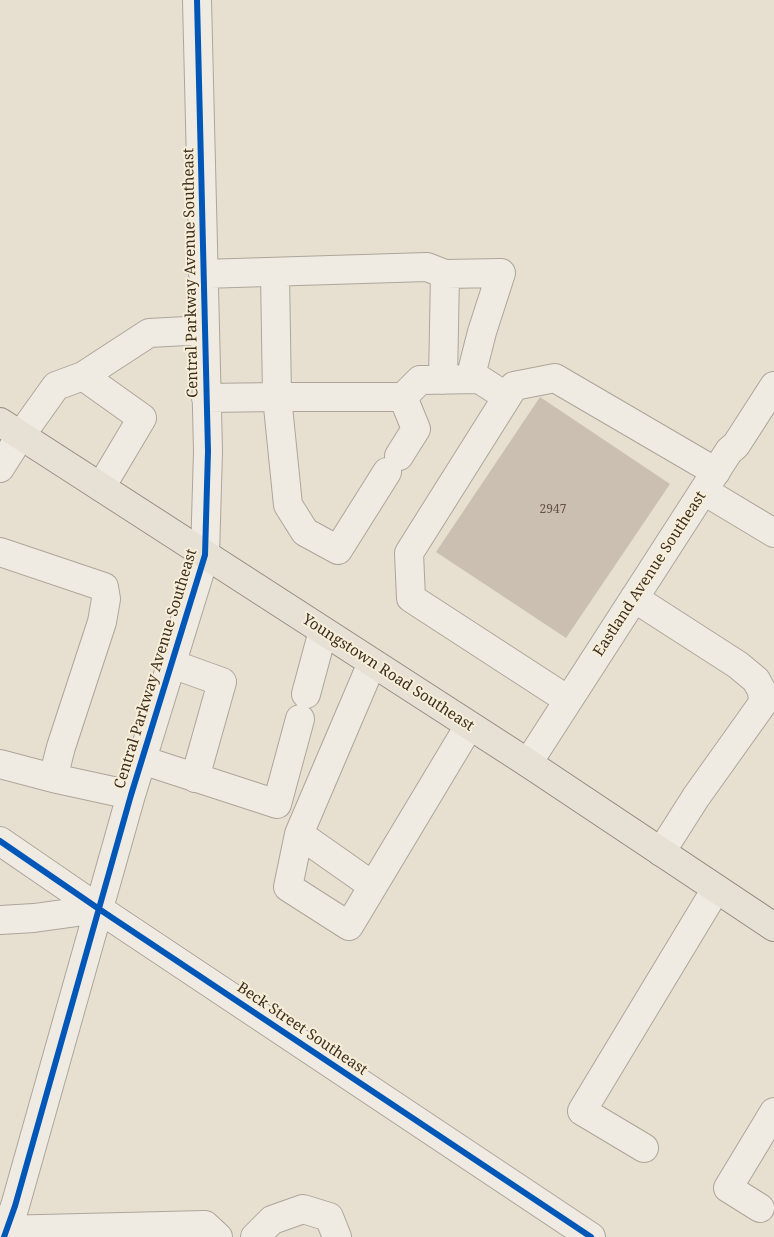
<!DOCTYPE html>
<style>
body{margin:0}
canvas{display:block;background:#e7e0d1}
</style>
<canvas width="774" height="1237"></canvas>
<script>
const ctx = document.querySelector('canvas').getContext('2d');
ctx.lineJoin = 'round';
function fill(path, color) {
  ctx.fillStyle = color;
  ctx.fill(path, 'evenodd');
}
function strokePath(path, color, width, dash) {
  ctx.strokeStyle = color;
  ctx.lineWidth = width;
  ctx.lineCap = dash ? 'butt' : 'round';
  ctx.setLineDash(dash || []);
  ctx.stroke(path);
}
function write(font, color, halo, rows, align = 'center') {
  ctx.font = font + ' "Noto Serif",serif';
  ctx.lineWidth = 4;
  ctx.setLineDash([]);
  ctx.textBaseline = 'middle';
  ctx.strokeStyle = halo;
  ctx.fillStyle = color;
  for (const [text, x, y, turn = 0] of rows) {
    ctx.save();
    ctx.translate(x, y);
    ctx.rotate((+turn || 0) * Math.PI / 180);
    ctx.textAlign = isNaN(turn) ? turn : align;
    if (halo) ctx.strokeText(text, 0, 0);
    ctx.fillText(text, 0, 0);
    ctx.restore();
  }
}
const building = new Path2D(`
 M540,397L670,484L566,638L436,552Z`);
const minor = new Path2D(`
 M275,273L277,397H403L416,429L399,456
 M203,274L427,267L445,274
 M83,376L142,418L101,487
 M443,380L445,274L501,273L482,332L470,379
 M403,397L420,380L479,379L507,397
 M206,398L277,397L288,505L305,532L338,550L387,472
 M0,468L21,435L56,386L83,376L149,333L205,330
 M704,491L774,533
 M0,552L104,587L106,599L102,622L61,747L53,778L131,795
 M634,598L738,665L756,680L762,691L763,703L696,797L661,852
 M172,664L222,682L195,778
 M306,694L323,631
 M568,700L411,598L409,553L514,386L555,378L716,472
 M142,760L277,804L300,719
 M528,763L729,451L736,445L774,386
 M0,764L53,778
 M299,834L372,663
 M0,841L99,909L591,1237
 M373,886L299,834L288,887L349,926L469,726
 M0,920L34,918L99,909
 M644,1148L582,1111L716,889
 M760,1208L728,1188L774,1112
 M0,1230L205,1225L218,1237
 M4,1237L15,1206L131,795L205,555L208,451L197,0
 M255,1237L272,1220L303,1209L329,1217L337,1237`);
const major = new Path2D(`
 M0,422L528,763L774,927`);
const cycleway = new Path2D(`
 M0,841L99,909L591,1237
 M4,1237L15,1206L131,795L205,555L208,451L197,0`);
const numberNames = [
 ["2947",553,510]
];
const streetNames = [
 ["Central Parkway Avenue Southeast",191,273,-91],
 ["Eastland Avenue Southeast",650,574,-57],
 ["Central Parkway Avenue Southeast",156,669,-73],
 ["Youngstown Road Southeast",388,673,33],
 ["Beck Street Southeast",302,1029,34]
];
fill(building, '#cbbfb2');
strokePath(minor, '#ada599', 30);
strokePath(major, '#928b80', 30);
strokePath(minor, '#efebe3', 28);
strokePath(major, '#e6e1d4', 28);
strokePath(cycleway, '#0057b8', 6);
write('12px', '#605244', null, numberNames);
write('15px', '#3d2e20', '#f7eed8', streetNames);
</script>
